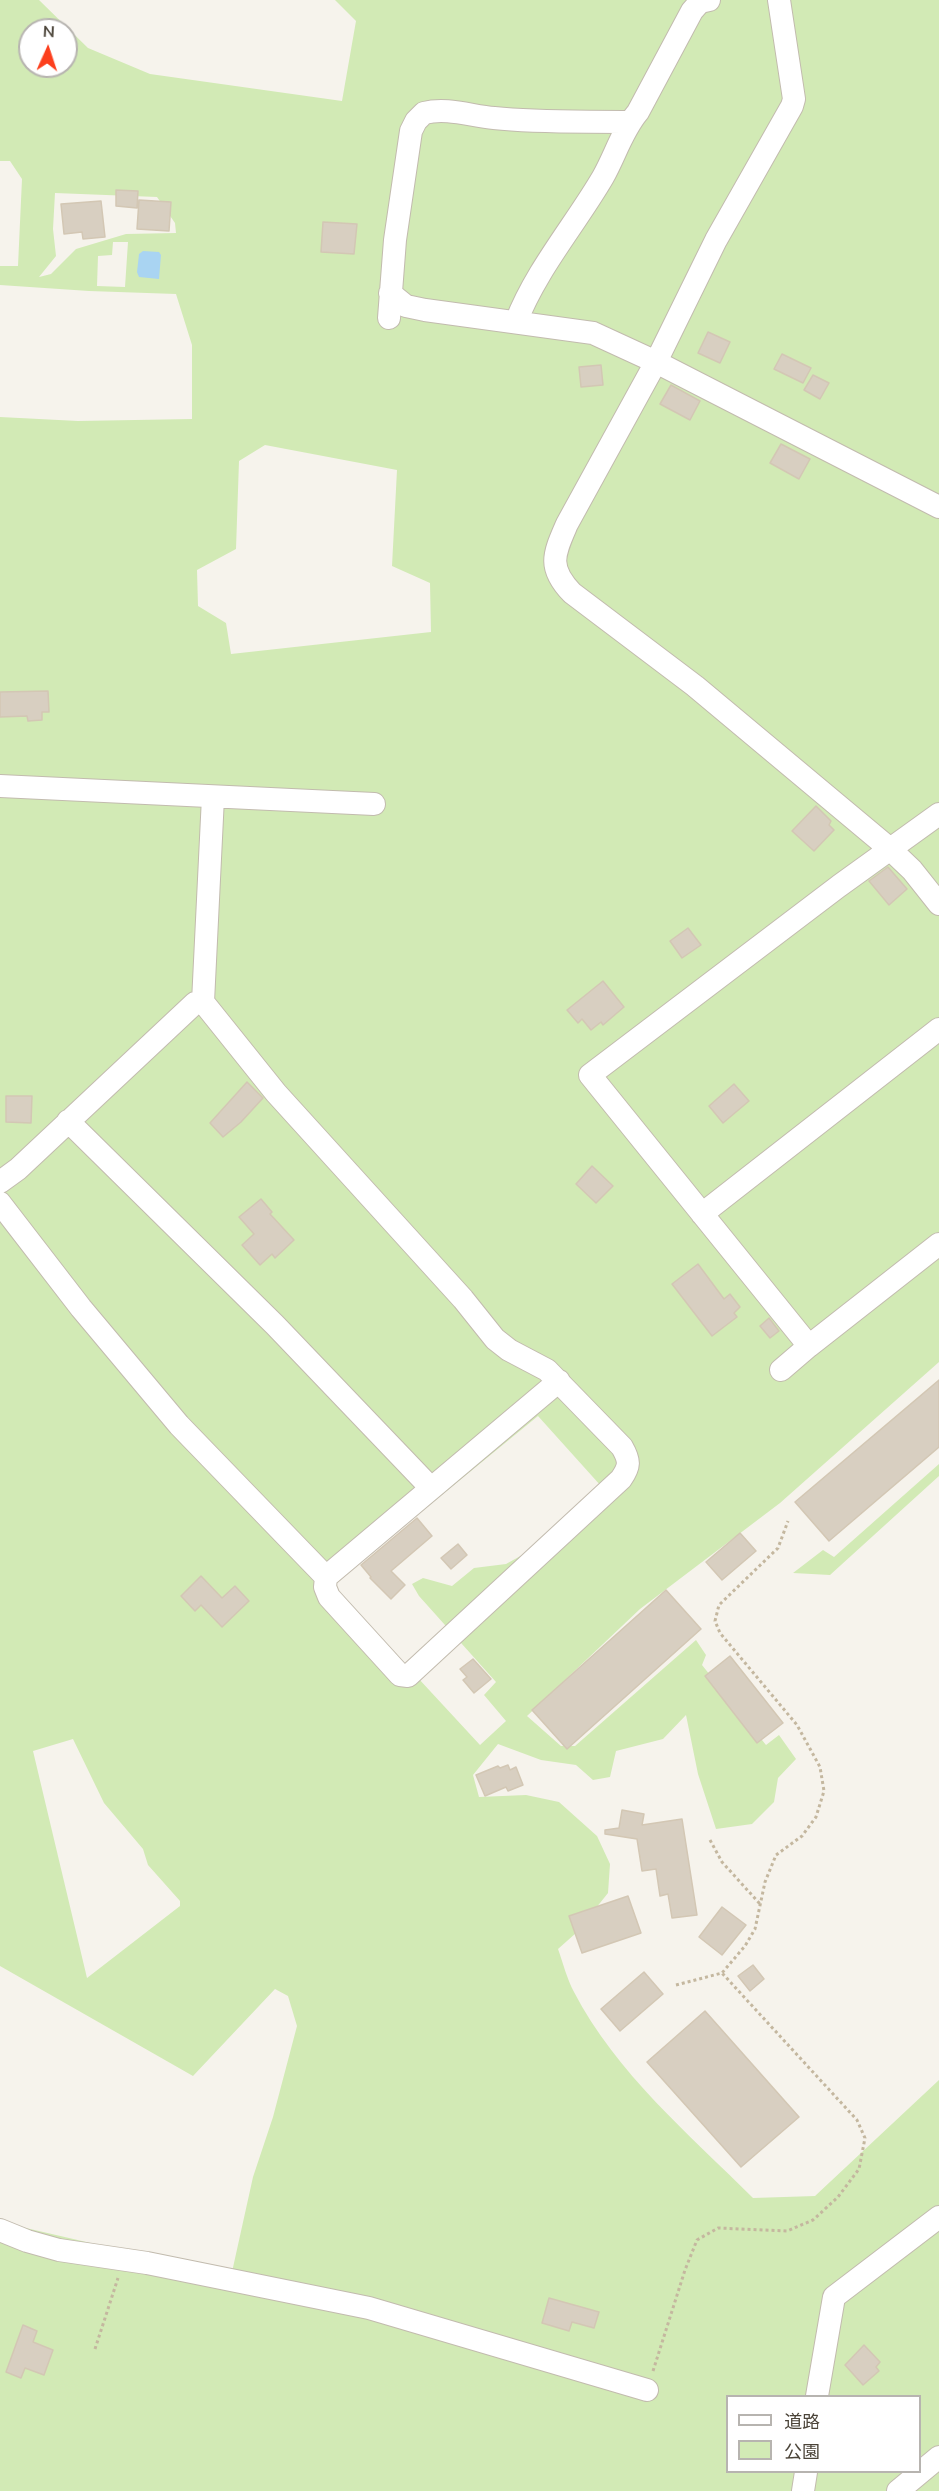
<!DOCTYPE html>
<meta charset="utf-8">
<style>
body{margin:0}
#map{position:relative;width:939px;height:2491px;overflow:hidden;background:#f6f3ec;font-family:"Nunito Sans","Noto Sans JP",sans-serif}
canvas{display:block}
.legend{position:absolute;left:726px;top:2395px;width:195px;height:78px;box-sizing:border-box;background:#fff;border:2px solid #b7b4b0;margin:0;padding:8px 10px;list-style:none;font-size:18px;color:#4b4439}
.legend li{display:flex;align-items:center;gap:12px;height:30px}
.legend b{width:30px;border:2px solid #b7b4b0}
.north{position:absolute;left:18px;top:18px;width:60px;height:60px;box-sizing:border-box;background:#fff;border:2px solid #b7b4b0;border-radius:50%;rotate:3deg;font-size:16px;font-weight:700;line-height:24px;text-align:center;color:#4b4439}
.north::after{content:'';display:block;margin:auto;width:21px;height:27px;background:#fc3f1d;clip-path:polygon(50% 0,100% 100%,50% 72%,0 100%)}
</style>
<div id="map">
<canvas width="939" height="2491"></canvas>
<ul class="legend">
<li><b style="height:8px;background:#fff"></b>道路</li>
<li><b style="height:16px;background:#d2eab5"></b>公園</li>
</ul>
<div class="north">N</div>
</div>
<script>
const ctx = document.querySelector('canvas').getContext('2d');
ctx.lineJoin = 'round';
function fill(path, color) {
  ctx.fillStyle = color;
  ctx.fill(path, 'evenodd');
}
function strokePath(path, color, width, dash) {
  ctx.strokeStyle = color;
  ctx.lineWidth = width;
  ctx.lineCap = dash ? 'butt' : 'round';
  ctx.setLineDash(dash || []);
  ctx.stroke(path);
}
const green = new Path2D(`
 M0,0H39L88,48L150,74L342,101L356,21L335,0H939V1362L780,1503L640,1609L527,1716L561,1746H575L696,1640L706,1655L702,1665L766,1745L779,1735L796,1759L778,1778L774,1802L752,1824L716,1829L698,1774L686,1715L663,1739L616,1751L610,1777L593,1780L576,1765L541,1760L498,1744L473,1775L479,1797L526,1795L559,1802L597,1836L610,1864L608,1893L576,1933L558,1949C563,1963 567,1979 574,1992C616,2073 689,2134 753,2198L815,2196L939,2080V2491H0V2222L138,2254L232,2272L253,2177L273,2117L297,2026L288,1996L275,1989L193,2076L0,1966V417L78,421L192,419V345L176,294L89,291L0,285V266H18L22,179L10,161H0ZM30,30H66V66H30ZM55,193L157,197L175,223L176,233L126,234L76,249L51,274L39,277L56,256L53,229ZM113,242H128L125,287L97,286L98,256L112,255ZM265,445L397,470L392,566L430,583L431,632L231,654L226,623L198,606L197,570L236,549L239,461ZM538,1416L601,1486L535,1548L506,1564L474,1568L452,1586L423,1578L412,1584L419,1596L496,1682L484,1695L506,1721L480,1745L332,1585ZM73,1739L104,1803L143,1849L148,1865L180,1901V1906L87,1978L33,1751ZM728,2396H920V2472H728Z
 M939,1464V1476L830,1575L793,1573L823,1550L834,1557Z`);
const water = new Path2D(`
 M143,251L159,252L161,255L159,279L139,277L137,272L139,254Z`);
const building = new Path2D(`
 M116,190L138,191L137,208L116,206Z
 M139,200L171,202L169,231L137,229Z
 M101,201L105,237L83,239L82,232L64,234L61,204Z
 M323,222L357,224L354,254L321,252Z
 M708,332L730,342L720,363L698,353Z
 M782,354L811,368L803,383L774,369Z
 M601,365L603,385L581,387L579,367Z
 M813,375L829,383L820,399L804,390Z
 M671,385L700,401L690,420L660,404Z
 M781,444L810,459L799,479L770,463Z
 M48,691L49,712H42V720L28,721L27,716L0,717V692Z
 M816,806L831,821L829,825L834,830L814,851L792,831Z
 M888,867L907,889L889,905L869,881Z
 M688,928L701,945L682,958L670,941Z
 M603,981L624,1007L603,1025L601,1022L591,1030L582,1019L578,1023L567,1010Z
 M247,1082L263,1098L241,1122L223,1137L210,1123Z
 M734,1084L749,1101L723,1123L709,1106Z
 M6,1096H32L31,1123L6,1122Z
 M592,1166L613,1186L596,1203L576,1184Z
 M261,1199L272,1212L270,1214L294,1240L275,1258L272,1254L260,1265L242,1245L254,1234L239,1217Z
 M698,1264L724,1299L730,1294L740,1307L734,1313L737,1317L712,1336L672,1284Z
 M769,1318L779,1331L770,1338L760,1326Z
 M939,1380V1447L829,1541L795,1502Z
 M417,1518L432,1536L391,1571L405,1585L391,1599L370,1578L371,1577L361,1565Z
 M740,1533L756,1551L722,1580L706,1562Z
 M458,1544L467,1555L451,1569L441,1558Z
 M201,1576L222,1598L235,1586L249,1601L222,1627L201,1605L195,1611L181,1596Z
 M666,1590L701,1629L567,1749L532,1710Z
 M730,1656L783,1723L757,1743L705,1676Z
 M473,1659L491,1679L474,1693L463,1680L467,1677L460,1669Z
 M508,1765L510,1770L516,1767L523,1785L508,1791L506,1787L485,1796L476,1775L498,1766L500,1768Z
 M622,1810L644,1814L642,1825L682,1819L697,1915L672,1918L668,1894L660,1896L656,1869L642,1871L637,1839L605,1834V1830L619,1828Z
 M628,1896L641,1933L582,1953L569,1916Z
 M722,1907L746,1925L722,1955L699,1937Z
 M753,1965L764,1979L750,1991L738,1976Z
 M644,1972L663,1994L620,2031L601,2009Z
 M705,2011L799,2117L741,2167L647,2062Z
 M549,2298L599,2312L594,2328L572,2322L569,2331L542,2323Z
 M23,2325L37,2331L33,2342L53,2350L44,2375L25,2368L21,2378L6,2372Z
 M864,2345L880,2362L876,2367L879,2371L863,2385L845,2365Z`);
const path = new Path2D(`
 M710,1840L722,1862L760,1904
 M676,1985L722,1973L745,1946L755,1929L765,1882L776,1855L802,1836L816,1817L824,1791L820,1767L797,1725L720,1633L715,1621L719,1605L778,1548L788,1521
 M95,2349L118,2278
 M653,2371L685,2270L697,2240L718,2228L787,2231L813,2220L838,2197L859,2169L865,2138L857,2120L722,1973`);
const minor = new Path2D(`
 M779,0L794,99L792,106L716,240L656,362L567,524C554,554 547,567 572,593L695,686L890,849L912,870L939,904
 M390,293L406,306L425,310L593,333L656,362L939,507
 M389,318L395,240L411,131L416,121L424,113C447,107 471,116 494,118C539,123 585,121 630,122
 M516,322C536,270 575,225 603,177C615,156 622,131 638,112L692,11L700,2L709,0
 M0,786L374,804
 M213,797L203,1002L276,1093L463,1299L495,1339L509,1350L547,1370L622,1447C630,1461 630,1466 621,1479L408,1676L400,1675L329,1597L325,1587L326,1577L559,1381
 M939,814L839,886L590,1075L809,1346L939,1244
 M68,1121L275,1325L430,1487
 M0,1182L18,1169L195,1003L203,1002
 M0,1203L81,1308L179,1425L326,1577
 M702,1214L939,1029
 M781,1370L809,1346
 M0,2230L27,2241L59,2250L147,2263L369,2308L647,2390
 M817,2396L834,2297L939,2217
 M803,2491L806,2472
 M898,2491L939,2457`);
fill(green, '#d2eab5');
fill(water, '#a9d4f2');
fill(building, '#d8cfc1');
strokePath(building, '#d3c7b4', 1.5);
strokePath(minor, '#c2bbae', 24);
strokePath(path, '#c4b79f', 3, [3, 3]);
strokePath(minor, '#fff', 22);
</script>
